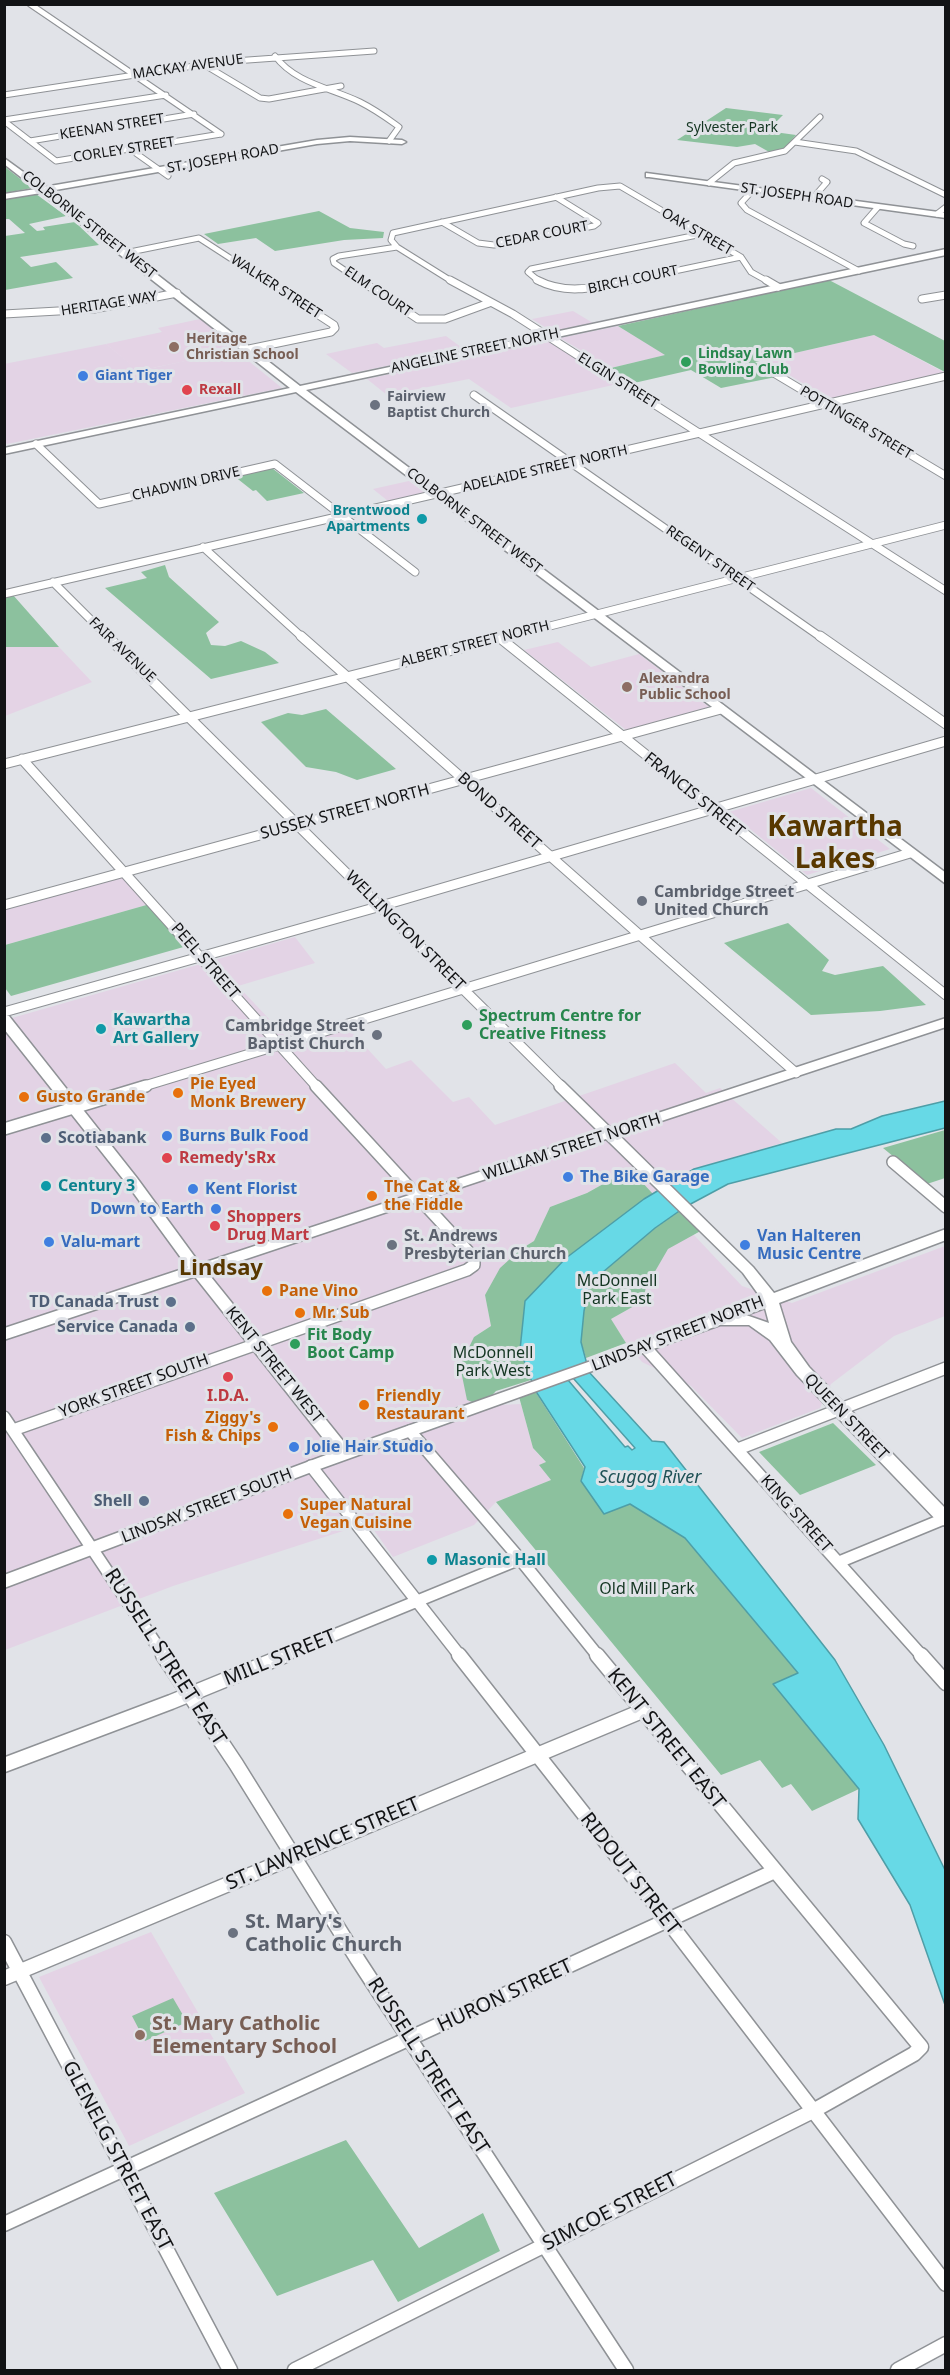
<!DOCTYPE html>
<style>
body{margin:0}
#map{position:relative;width:950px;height:2375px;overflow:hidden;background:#e1e3e8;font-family:"Noto Sans",sans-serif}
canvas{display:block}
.frame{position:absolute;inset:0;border:6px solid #121315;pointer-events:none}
</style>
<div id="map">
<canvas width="950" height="2375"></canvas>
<div class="frame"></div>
</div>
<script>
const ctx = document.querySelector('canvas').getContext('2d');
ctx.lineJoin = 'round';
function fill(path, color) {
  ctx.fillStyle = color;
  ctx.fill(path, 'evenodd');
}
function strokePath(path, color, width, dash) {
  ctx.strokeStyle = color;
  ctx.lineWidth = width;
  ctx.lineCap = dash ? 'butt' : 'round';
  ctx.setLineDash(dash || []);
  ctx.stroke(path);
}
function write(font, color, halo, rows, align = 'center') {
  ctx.font = font + ' "Noto Sans",sans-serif';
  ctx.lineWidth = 6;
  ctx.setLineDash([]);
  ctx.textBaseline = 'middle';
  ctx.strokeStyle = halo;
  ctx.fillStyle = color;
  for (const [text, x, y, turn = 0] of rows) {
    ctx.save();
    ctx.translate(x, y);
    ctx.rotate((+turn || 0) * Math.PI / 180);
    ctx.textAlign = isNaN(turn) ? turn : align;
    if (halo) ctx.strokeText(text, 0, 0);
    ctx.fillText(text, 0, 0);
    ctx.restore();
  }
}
const commercial = new Path2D(`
 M573,311L593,323L551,331L532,319Z
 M618,326L666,355L611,368L560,338Z
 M446,336L465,350L352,373L326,354L377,343L384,348Z
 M554,339L622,383L511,408L469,379L387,395L367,379Z
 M106,344L139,371L235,350L282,388L7,444L4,441V364Z
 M409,481L425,493L388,501L373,489Z
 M811,788L890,849L807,875L729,812Z
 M124,877L150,904L5,945V910Z
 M295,937L315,963L238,986L287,1038L342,1021L386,1069L411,1060L453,1102L469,1097L495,1125L675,1063L706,1093L720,1088L782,1143L694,1169L653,1194L629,1169L587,1193L550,1207L534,1241L521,1249L485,1295L491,1326L474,1337L482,1406L521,1404L533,1448L546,1463L540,1465L551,1480L496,1502L474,1525L393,1557L366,1519L343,1531L173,1586L5,1650V1020Z
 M693,1234L742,1286L792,1303L945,1246V1316L894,1336L831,1384L820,1408L742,1438L691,1386L642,1362L626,1343L611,1319L643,1301L646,1287L667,1249Z`);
const education = new Path2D(`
 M200,319L242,349L138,371L106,344L162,332L158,328Z
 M874,335L945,373L831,400L764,360Z
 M558,642L591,667L639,654L709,707L626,730L524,650Z
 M5,647H59L92,682L5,716Z
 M151,1932L245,2093L129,2146L39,1977Z`);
const green = new Path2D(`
 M726,108L783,115L767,131L796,135L782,151L771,153L755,144L737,147L677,140Z
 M4,167H5L32,188L5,193Z
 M36,194L66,216L29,224L37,231L45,230L43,227L75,222L99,245L20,257L31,267L56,262L73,278L5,290V236L25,233L9,219H5V200Z
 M319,211L350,228L384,232L383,238L344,240L275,251L256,238L218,244L204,234Z
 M829,280L945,341V372L874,335L755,362L776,377L721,388L691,370L634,383L611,368L665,355L618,326Z
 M272,468L304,493L267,501L256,490L253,491L234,476Z
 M165,565L169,577L219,622L206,633L211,645L225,646L241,641L265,652L279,663L211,679L105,588L147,578L141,572Z
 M13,595L59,647H5L4,597Z
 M326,709L396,769L357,780L336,772L306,767L261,722L288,713L302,715Z
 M150,904L187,946L11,996L5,988V945Z
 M788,923L829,960L822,971L835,975L883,966L926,1005L880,1011L811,1015L724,943Z
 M945,1130V1178L927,1184L883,1148Z
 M630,1169L653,1194L525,1301L520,1350L531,1380L496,1391L482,1406L467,1400L460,1366L474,1337L491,1326L485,1295L500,1268L521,1249L534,1241L550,1207L587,1193Z
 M685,1207L706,1228L668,1249L646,1287L643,1301L611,1319L626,1343L586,1358L581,1342L584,1311L590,1283L655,1228Z
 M533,1388L584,1468L581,1481L630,1504L685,1538L798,1673L774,1684L859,1789L812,1811L791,1784L782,1788L760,1760L721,1775L496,1502L551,1480L539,1465L546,1462L533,1448L518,1393Z
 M833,1423L876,1465L800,1495L759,1452Z
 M173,1998L187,2022L145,2041L132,2016Z
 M346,2140L419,2248L483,2213L500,2251L398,2302L373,2260L277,2296L214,2193Z`);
const water = new Path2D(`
 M945,1101V1128L728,1184L685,1207L655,1228L590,1283L584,1311L581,1342L589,1372L652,1441L664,1442L835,1660L884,1745L945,1870V2005L910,1905L858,1819L859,1789L773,1684L798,1673L685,1538L630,1504L604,1514L581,1481L585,1467L535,1390L520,1350L525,1301L566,1258L644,1199L694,1169L836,1129H851L882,1116ZM573,1378L635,1448L632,1450L628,1446L625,1447L568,1380Z`);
const streetFar4 = new Path2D(`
 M30,4L221,134
 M275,56C295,83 331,88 360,102C372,108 384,116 395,124L399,127L389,141
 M203,64L260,98L269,99L341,86
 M4,95L220,62L374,51
 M4,120L166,95
 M4,121L56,161L221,134
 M30,141L194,114
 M795,142L856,151L946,195
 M130,149L168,176
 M709,183L734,163L785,151L820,117
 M753,190L741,203L747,210L859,271
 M813,198L827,182L822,179
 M878,207L864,223L904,244L913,246
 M937,214L946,207
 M442,222L478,243L494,245L594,226L598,223L556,197
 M125,253L199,238L267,282
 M362,282L334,263L333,259L339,256L397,247
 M453,282L397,247L391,240L393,233L598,188L620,186L741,257L751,272L769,282
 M540,282L528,272L531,269L702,234
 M622,282L741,257`);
const streetFar3 = new Path2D(`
 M360,280L418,319H445L489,303
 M450,280L513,314L946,591
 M537,280C568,296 597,287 629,280
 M766,280L778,287
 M922,299L946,295
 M4,314L94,309L177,293
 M249,349L331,332L335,328L334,325L265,280
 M767,369L946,476
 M474,395L822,638
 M36,444L99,504L275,464L415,572
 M203,547L303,638
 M53,582L109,638
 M4,594L946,376
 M503,638L946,525`);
const streetFar2 = new Path2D(`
 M107,636L562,1087
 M301,636L796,1073
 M820,636L946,724
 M500,638L946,995
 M22,759L317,1087
 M4,764L508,636
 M4,905L721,709
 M4,1012L381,906L946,741
 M141,1087L910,853`);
const streetFar1 = new Path2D(`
 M560,1086L610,1135
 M4,1129L146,1086
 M893,1162L946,1207
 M4,1334L197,1270
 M645,1347L922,1656
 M4,1417L164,1656
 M13,1430L467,1270L474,1265V1258L316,1086
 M410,1431L520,1559L598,1656
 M738,1449L946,1368
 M311,1466L460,1656
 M839,1562L946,1518
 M283,1656L520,1559`);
const street = new Path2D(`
 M163,1655L236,1764L358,1960L626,2370
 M459,1655L668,1921L946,2284
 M921,1655L946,1683
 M4,1765L171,1702L286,1655
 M4,1942L230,2370
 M4,1978L642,1711
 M4,2224L775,1871
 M295,2370L813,2111L914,2054L921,2047L597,1655
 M898,2370L946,2344`);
const secondary = new Path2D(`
 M350,137L402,140L406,142L402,144L350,141L317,144L50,191L300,386L946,249V255L306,390L946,873V884L296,392L4,454V448L290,388L41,193L4,199V194L36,189L4,164V158L44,187L317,140Z
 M646,173L946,213V218L649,177H646Z
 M4,1015L9,1016L137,1178L200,1264L946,1018V1027L619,1135L753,1267L774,1293L946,1229V1240L779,1303L791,1342L809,1367L946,1509V1526L940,1524L797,1375L770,1340L749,1325H720L317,1470L4,1588V1575L334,1452L192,1273L127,1184L4,1029ZM606,1139L743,1273L761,1298L608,1355L348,1447L207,1272ZM765,1308L769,1323L746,1315Z`);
const markers = [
 [174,347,6,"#8d6e63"],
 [686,362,6,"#2e9e5b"],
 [83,376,6,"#3f7fe0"],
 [187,390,6,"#e0444e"],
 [375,405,6,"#6b7280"],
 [422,519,6,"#0f9aa8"],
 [627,687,6,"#8d6e63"],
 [642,901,6,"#6b7280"],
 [467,1025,6,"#2e9e5b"],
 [101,1029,6,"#0f9aa8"],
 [377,1035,6,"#6b7280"],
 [178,1093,6,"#e8710a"],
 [24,1097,6,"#e8710a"],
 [167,1136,6,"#3f7fe0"],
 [46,1138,6,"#5c6f8a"],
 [167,1158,6,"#e0444e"],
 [568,1177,6,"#3f7fe0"],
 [46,1186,6,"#0f9aa8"],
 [193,1189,6,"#3f7fe0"],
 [372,1196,6,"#e8710a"],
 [216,1209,6,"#3f7fe0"],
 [215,1226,6,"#e0444e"],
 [49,1242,6,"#3f7fe0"],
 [392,1245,6,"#6b7280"],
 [745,1245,6,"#3f7fe0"],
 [267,1291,6,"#e8710a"],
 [171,1302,6,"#5c6f8a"],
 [300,1313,6,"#e8710a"],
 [190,1327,6,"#5c6f8a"],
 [295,1344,6,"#2e9e5b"],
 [228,1377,6,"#e0444e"],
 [364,1405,6,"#e8710a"],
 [273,1427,6,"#e8710a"],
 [294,1447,6,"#3f7fe0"],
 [144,1501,6,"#5c6f8a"],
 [288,1514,6,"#e8710a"],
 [432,1560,6,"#0f9aa8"],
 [233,1933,6,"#6b7280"],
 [140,2035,6,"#8d6e63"]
];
const farStreetnames = [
 ["MACKAY AVENUE",188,67,-8],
 ["KEENAN STREET",112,127,-9],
 ["CORLEY STREET",124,150,-9],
 ["ST. JOSEPH ROAD",223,159,-10],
 ["ST. JOSEPH ROAD",797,196,8],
 ["COLBORNE STREET WEST",89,225,38],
 ["OAK STREET",697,232,30],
 ["CEDAR COURT",542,235,-11],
 ["BIRCH COURT",633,280,-12],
 ["WALKER STREET",276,287,33],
 ["ELM COURT",378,292,34],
 ["HERITAGE WAY",109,304,-9],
 ["ANGELINE STREET NORTH",475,351,-12],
 ["ELGIN STREET",618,381,32],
 ["POTTINGER STREET",856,423,31],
 ["ADELAIDE STREET NORTH",545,469,-13],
 ["CHADWIN DRIVE",186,484,-13],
 ["COLBORNE STREET WEST",474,521,37],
 ["REGENT STREET",710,559,35],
 ["ALBERT STREET NORTH",475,644,-14],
 ["FAIR AVENUE",122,650,44]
];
const farParknames = [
 ["Sylvester Park",732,128]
];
const farEducationnames = [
 ["Heritage",186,339],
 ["Christian School",186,355],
 ["Alexandra",639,679],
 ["Public School",639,695]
];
const farLeisurenames = [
 ["Lindsay Lawn",698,354],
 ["Bowling Club",698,370]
];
const farShopnames = [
 ["Giant Tiger",95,376]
];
const farHealthnames = [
 ["Rexall",199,390]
];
const farWorshipnames = [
 ["Fairview",387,397],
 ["Baptist Church",387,413]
];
const farCulturenames = [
 ["Brentwood",410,511],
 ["Apartments",410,527]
];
const streetNames = [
 ["FRANCIS STREET",694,795,39],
 ["BOND STREET",499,811,42],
 ["SUSSEX STREET NORTH",345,812,-15],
 ["WELLINGTON STREET",405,931,45],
 ["PEEL STREET",205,961,49],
 ["WILLIAM STREET NORTH",572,1147,-18],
 ["LINDSAY STREET NORTH",678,1334,-21],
 ["KENT STREET WEST",274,1365,51],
 ["YORK STREET SOUTH",134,1386,-20],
 ["QUEEN STREET",846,1417,46],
 ["LINDSAY STREET SOUTH",207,1506,-21],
 ["KING STREET",796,1514,48]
];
const worshipNames = [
 ["Cambridge Street",654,892],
 ["United Church",654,910],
 ["Cambridge Street",365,1026,"right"],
 ["Baptist Church",365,1044,"right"],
 ["St. Andrews",404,1236],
 ["Presbyterian Church",404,1254]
];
const leisureNames = [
 ["Spectrum Centre for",479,1016],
 ["Creative Fitness",479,1034],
 ["Fit Body",307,1335],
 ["Boot Camp",307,1353]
];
const cultureNames = [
 ["Kawartha",113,1020],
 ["Art Gallery",113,1038],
 ["Century 3",58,1186],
 ["Masonic Hall",444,1560]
];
const foodNames = [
 ["Pie Eyed",190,1084],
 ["Monk Brewery",190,1102],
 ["Gusto Grande",36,1097],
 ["The Cat &",384,1187],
 ["the Fiddle",384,1205],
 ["Pane Vino",279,1291],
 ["Mr. Sub",312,1313],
 ["Friendly",376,1396],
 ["Restaurant",376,1414],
 ["Ziggy's",261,1418,"right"],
 ["Fish & Chips",261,1436,"right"],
 ["Super Natural",300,1505],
 ["Vegan Cuisine",300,1523]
];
const shopNames = [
 ["Burns Bulk Food",179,1136],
 ["The Bike Garage",580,1177],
 ["Kent Florist",205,1189],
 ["Down to Earth",204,1209,"right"],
 ["Van Halteren",757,1236],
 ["Music Centre",757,1254],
 ["Valu-mart",61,1242],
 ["Jolie Hair Studio",306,1447]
];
const serviceNames = [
 ["Scotiabank",58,1138,"left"],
 ["TD Canada Trust",159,1302],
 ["Service Canada",178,1327],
 ["Shell",132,1501]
];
const healthNames = [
 ["Remedy'sRx",179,1158],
 ["Shoppers",227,1217],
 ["Drug Mart",227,1235],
 ["I.D.A.",228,1396,"center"]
];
const parkNames = [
 ["McDonnell",617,1281],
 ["Park East",617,1299],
 ["McDonnell",493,1353],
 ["Park West",493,1371],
 ["Old Mill Park",647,1589]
];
const waterNames = [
 ["Scugog River",650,1478]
];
const nearStreetnames = [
 ["RUSSELL STREET EAST",165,1657,57],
 ["MILL STREET",280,1658,-22],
 ["KENT STREET EAST",666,1739,51],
 ["ST. LAWRENCE STREET",323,1844,-23],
 ["RIDOUT STREET",630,1874,52],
 ["HURON STREET",505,1996,-25],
 ["RUSSELL STREET EAST",428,2066,57],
 ["GLENELG STREET EAST",117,2156,62],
 ["SIMCOE STREET",610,2212,-27]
];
const nearWorshipnames = [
 ["St. Mary's",245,1922],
 ["Catholic Church",245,1945]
];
const nearEducationnames = [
 ["St. Mary Catholic",152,2024],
 ["Elementary School",152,2047]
];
const districtNames = [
 ["Lindsay",221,1269]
];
const townNames = [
 ["Kawartha",835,828],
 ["Lakes",835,860]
];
fill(commercial, '#e3d3e5');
fill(education, '#e4d3e5');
fill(green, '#8cc19e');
fill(water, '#67d9e6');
strokePath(water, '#4e9ea7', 1.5);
strokePath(streetFar4, '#8f9296', 7);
strokePath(streetFar3, '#8f9296', 9);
strokePath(streetFar2, '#8f9296', 11);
strokePath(streetFar1, '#8f9296', 14);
strokePath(street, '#8f9296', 17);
strokePath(secondary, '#8f9296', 3);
strokePath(streetFar4, '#fff', 5);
strokePath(streetFar3, '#fff', 7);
strokePath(streetFar2, '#fff', 9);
strokePath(streetFar1, '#fff', 11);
strokePath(street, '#fff', 14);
fill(secondary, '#fff');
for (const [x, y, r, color] of markers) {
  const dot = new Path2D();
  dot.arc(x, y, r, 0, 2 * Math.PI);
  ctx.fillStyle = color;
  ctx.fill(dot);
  strokePath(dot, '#e1e3e8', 2);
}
write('14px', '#121315', '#e1e3e8', farStreetnames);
write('14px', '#133521', '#e1e3e8', farParknames);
write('bold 14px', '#785e54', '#e1e3e8', farEducationnames, 'left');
write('bold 14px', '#27864d', '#e1e3e8', farLeisurenames, 'left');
write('bold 14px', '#366cbe', '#e1e3e8', farShopnames, 'left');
write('bold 14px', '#be3a42', '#e1e3e8', farHealthnames, 'left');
write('bold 14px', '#5b616d', '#e1e3e8', farWorshipnames, 'left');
write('bold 14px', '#0d838f', '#e1e3e8', farCulturenames, 'right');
write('16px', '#121315', '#e1e3e8', streetNames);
write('bold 16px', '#5b616d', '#e1e3e8', worshipNames, 'left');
write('bold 16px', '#27864d', '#e1e3e8', leisureNames, 'left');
write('bold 16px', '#0d838f', '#e1e3e8', cultureNames, 'left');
write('bold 16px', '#c56008', '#e1e3e8', foodNames, 'left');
write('bold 16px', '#366cbe', '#e1e3e8', shopNames, 'left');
write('bold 16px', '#4e5e75', '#e1e3e8', serviceNames, 'right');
write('bold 16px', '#be3a42', '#e1e3e8', healthNames, 'left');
write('16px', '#133521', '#e1e3e8', parkNames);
write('italic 18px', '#1e5156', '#e1e3e8', waterNames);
write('20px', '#121315', '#e1e3e8', nearStreetnames);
write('bold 20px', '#5b616d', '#e1e3e8', nearWorshipnames, 'left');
write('bold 20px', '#785e54', '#e1e3e8', nearEducationnames, 'left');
write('bold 22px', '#583800', '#e1e3e8', districtNames);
write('bold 28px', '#583800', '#e1e3e8', townNames);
</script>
